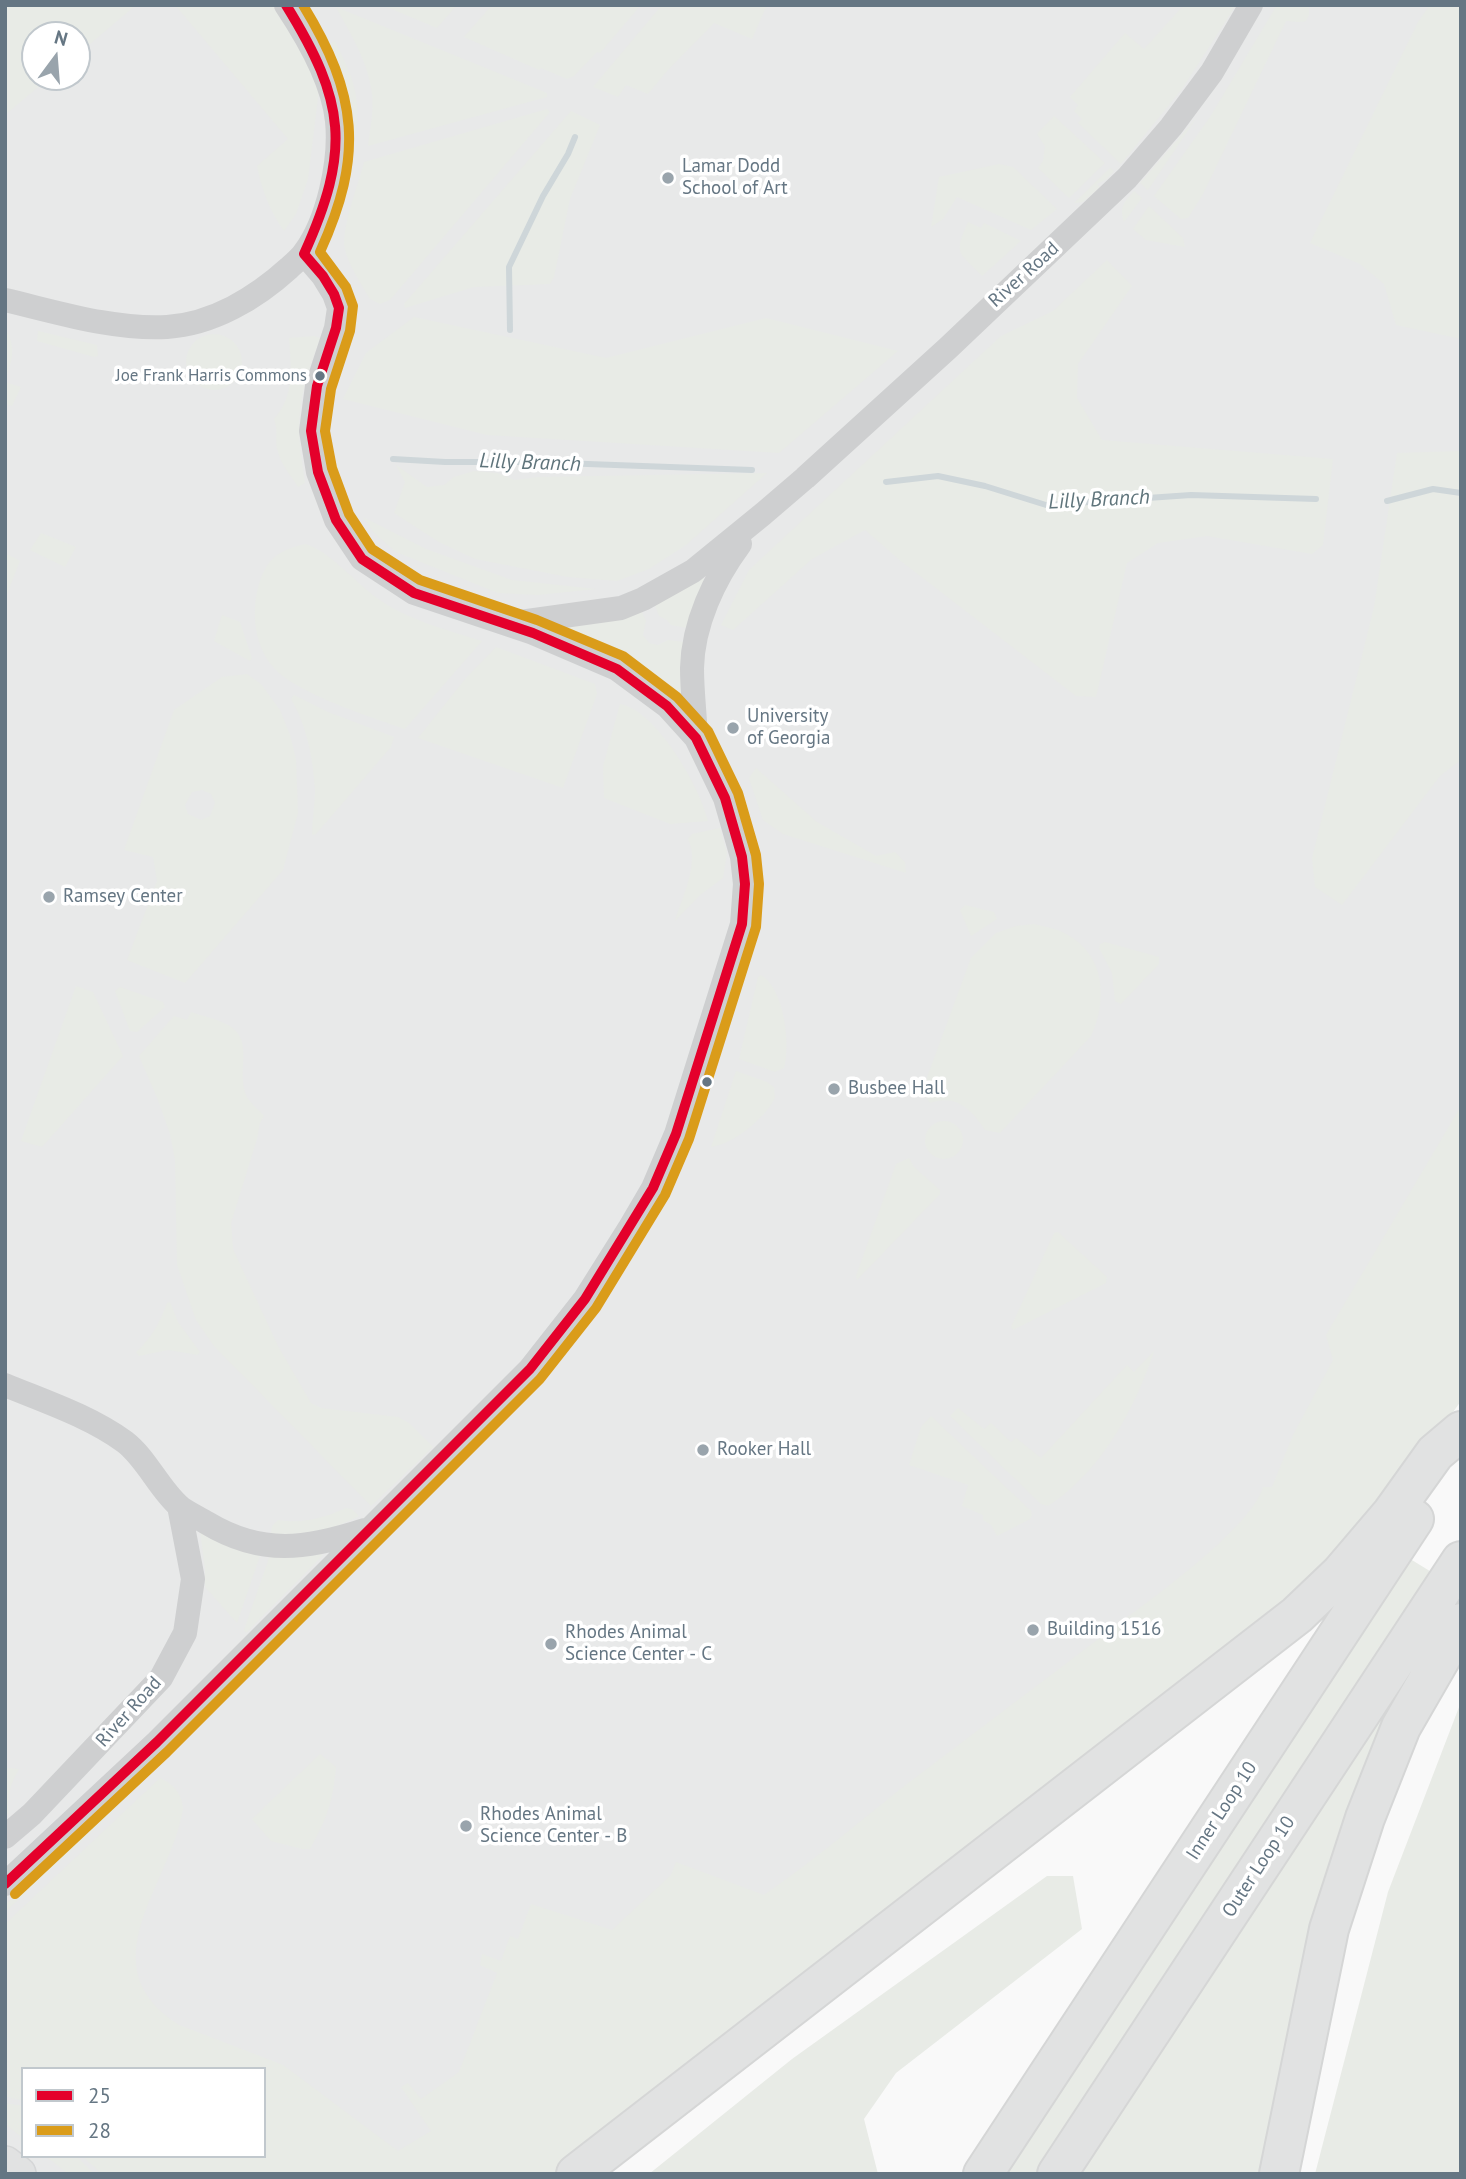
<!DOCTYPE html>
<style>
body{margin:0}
#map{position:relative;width:1466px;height:2179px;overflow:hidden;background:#f9f9f9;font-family:"PT Sans",sans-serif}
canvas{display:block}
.frame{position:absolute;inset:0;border:7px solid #657683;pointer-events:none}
.legend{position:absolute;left:21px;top:2067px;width:245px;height:91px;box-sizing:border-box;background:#fff;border:2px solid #c1c8cd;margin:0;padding:9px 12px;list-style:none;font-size:21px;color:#657683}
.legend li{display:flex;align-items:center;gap:14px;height:35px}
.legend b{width:35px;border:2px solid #c1c8cd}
.north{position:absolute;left:21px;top:21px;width:70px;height:70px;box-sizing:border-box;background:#fff;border:2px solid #c1c8cd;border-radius:50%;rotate:16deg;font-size:19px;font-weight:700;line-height:28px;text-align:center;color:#657683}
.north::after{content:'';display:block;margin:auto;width:24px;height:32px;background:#99a4ac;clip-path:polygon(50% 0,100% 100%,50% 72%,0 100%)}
</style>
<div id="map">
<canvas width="1466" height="2179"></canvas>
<div class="frame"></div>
<ul class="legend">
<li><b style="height:9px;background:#e4002b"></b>25</li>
<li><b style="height:9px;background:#da9c1a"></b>28</li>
</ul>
<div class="north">N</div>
</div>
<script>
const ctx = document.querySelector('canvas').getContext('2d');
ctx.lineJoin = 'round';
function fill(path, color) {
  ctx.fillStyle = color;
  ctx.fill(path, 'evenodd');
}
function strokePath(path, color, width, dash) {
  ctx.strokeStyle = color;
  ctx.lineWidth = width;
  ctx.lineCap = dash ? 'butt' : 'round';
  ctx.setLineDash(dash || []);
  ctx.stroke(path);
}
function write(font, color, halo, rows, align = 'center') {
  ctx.font = font + ' "PT Sans",sans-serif';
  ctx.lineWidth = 7;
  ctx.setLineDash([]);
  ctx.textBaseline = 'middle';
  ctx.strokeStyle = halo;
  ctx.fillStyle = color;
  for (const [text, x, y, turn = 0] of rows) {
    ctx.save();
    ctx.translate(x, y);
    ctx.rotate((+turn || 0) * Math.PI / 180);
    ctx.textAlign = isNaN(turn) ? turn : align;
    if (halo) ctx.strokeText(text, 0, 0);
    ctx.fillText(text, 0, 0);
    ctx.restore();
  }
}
const built = new Path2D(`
 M5,5H1461V1378L535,2174H5ZM35,35H77V77H35ZM23,2069H264V2156H23Z`);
const green = new Path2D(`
 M8,5H136L77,55V35H35V77H50L5,115V8Z
 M175,5H274L296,39L319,90L308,179L296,214L284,231C270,211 262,191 257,166L288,139Z
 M382,5H457L437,28Z
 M492,5H641L600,53L597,52L574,76L567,79L541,68L539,70L464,37Z
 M662,5H767L752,39L714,23L668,70L648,94L626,85L618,97L593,87Z
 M1184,5H1236L1182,89L1121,164L1078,123L1082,119L1074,111L1078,105L1070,97L1125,33L1144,49Z
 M1277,5H1309V15L1306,21C1298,23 1293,21 1286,21L1203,194L1188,218L1181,219L1154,196L1210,117Z
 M1430,5H1461V339L1396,325L1384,284L1360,264L1310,243L1418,22Z
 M336,7L547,93V97L368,146C370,129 374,111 372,95C369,63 351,35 336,7Z
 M335,41C356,83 363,103 353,150C351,110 345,82 327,45Z
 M547,109L550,112L390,300L380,304L370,299C362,285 348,264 345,249C340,231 359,183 364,162Z
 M571,111L600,125L570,199L554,277L550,284L474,287L405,308L404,304Z
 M1054,116L1105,163L1069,198L1038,168L1043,161L1045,146L1037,134Z
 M1197,117L1148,190L1140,183Z
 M999,164L1013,167L1057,209L1031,230L957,197L943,219L931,227L939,177Z
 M1110,168L1114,171L1107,179L1097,184L1100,187L1083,202L1074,203Z
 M1134,191L1142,198L1124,222C1119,207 1124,202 1134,191Z
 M1149,206L1183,238L1185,247L1146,240L1133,229Z
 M968,222L981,228L984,223L1021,241L982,276C959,251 953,256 968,222Z
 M1107,260L1132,286L1078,364L1077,398L1102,440L1333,459L1323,545L1312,554L1207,536L1158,543L1127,563L1096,697L1076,696L902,562L865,530L812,559L733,630L721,625L749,570L1001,336L1053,311Z
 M414,317L606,358L766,318L898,351L779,453L487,435L343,399L366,353Z
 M5,328C17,348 12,360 5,381Z
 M38,331L97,345L98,356L94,357L37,341Z
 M186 362a28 28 0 1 1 56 0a28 28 0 1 1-56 0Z
 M314,336L320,338C312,361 302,387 300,412C297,436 302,460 305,483L298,487C291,476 281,464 278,452C274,441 279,432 274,419C295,396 291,367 289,338Z
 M5,382L21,387L12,406L5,404Z
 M1461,451V760L1440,776L1342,905L1315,887L1312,858L1374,607L1397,453Z
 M396,465L427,487L444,485L454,477L474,471L497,473L515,480L538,477L767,473L686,545L649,569L617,581L568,577L475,559L439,542L394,513L405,482Z
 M363,517L426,549L512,580L596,589L538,595L498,593L396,552L374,533Z
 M41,533L76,547L65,567L30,550Z
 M305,544C327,549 357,584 377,598C407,620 447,630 482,641L405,729C373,718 296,693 274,668C255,647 251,615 258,588C265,560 278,550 305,544Z
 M5,553L20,561L5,599Z
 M703,577L704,580L687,628L671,625L667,620L659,616L654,603Z
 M640,608L646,621L643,635L649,643L658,645L668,640L684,642V705L672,692L621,655L559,628Z
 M222,615L240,622L252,658L250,661L214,641Z
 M496,647L595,684L597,694L563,788L418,738L466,678Z
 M247,674L261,684L280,710L290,735L296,759L298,813L283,870L185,983L127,960L157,881L153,857L124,850L174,710L222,677ZM202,790L211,794L215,803L210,816L201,820L188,814L185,805L192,792Z
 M294,695L328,712L394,737L391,747L316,834L312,835C312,820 315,805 315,790C313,759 307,726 291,699Z
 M620,704C656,710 700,787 708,821L670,824L604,798L603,766Z
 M756,768L817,822L876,856L895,852L905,862L906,873L783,834L763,820L749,778Z
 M720,828L727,853L723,878L700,895L675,921C682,897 700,863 688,839L692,834Z
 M965,905L994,912L997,919L971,936L960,910Z
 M1034,924C1045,927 1056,928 1066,934C1105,954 1108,1000 1091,1036L1000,1133L985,1130C971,1109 956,1094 930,1103L922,1091L971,958L996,933L1016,926Z
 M1105,942L1159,957V964L1121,1004L1115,1001L1112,973L1099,948L1100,944Z
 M761,975C784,988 791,1045 784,1068L775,1072L739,1059L758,977Z
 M76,986L93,992L123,1056L42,1147L21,1141Z
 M120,987L163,1002L165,1007L137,1032L130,1031L115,991Z
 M191,1012C203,1016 217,1019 228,1025C257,1041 233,1076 249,1100C253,1106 260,1111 264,1116L260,1123L257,1139L231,1223L233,1249L278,1346L311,1403L321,1408L398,1417L409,1423L433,1447L371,1506L214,1346L196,1320L177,1265L175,1160L170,1134L158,1100L139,1056L174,1016L187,1020Z
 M736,1071L767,1082L774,1087L775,1098C763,1120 735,1143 711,1147Z
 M1461,1106V1401L1433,1440L1340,1560L553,2174H102L82,2156H264V2069H23V2100L5,2097V1924L160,1778C174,1784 182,1794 183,1809C170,1887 86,1965 179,2025L283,2065L398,2151L431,2131L401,2087L408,2083L421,2099L459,2072L497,1973L480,1965L482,1954L501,1961L510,1936L518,1939L531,1904L612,1930L671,1875L676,1862L764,1895C815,1860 862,1819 911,1781C974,1733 1038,1685 1101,1637C1140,1607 1250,1531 1263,1487H1272L1293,1435L1333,1360L1326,1335Z
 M925 1140a19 19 0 1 1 38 0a19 19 0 1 1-38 0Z
 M909,1158L914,1167L940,1190V1194L857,1280L856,1276L896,1164Z
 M1058,1232L1107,1277L1106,1283L1013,1330L1011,1327L1054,1233Z
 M170,1302L178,1322L200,1352L198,1355L168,1350L139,1356L136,1352C152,1338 160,1322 167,1303Z
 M1154,1351C1135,1409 1101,1472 1048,1506L1041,1504L950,1416L958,1408L984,1429L991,1423L1011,1442L1016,1438L1041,1458L1127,1365L1134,1372Z
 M931,1416L1031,1511L1032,1515L1030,1519L997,1536L991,1525L983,1520V1515L962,1506L968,1485L909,1465L921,1427Z
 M346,1508L352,1509L359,1516C331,1531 303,1536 271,1534L272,1526L278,1520C302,1524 324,1518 346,1508Z
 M200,1531L261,1553L237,1623L205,1587V1569Z
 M320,1553L323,1555L246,1633L244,1630L270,1555Z
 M1407,1557L1433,1573L1036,2174H998Z
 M1446,1609L1269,2174H1075Z
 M1461,1702V2174H1315L1388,1892Z
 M320,1754L336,1767C333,1802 327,1818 310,1849H302L271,1841L252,1819Z
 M9,1768L19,1769C11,1783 6,1796 9,1813L5,1816V1769Z
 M145,1777H147L94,1830L5,1912V1905L135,1780Z
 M1047,1876H1073L1082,1929L896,2073L864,2119L878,2174H649L792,2059Z
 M5,2103L23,2106V2138L5,2124Z
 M46,2156H76L94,2174H68Z`);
const stream = new Path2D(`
 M510,330L509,267L543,196L568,154L575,137
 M393,459L445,462H533L752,470
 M886,482L938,476L985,486L1046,505L1191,495L1316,499
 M1387,501L1433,489L1461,493`);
const minor = new Path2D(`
 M5,300C57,312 113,330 167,327C213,324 256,298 289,268C294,263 300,259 304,253C328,221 341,161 337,121C333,81 308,38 286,5
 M513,623L621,608L643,599L693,571L763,514L805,478L948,348L1127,178L1171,127L1212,72L1251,5
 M696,738C695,715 692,691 692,668C693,624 714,579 740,544
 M5,1385C46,1402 89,1416 125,1442C147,1459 159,1489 180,1507C188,1513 199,1518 207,1523C262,1556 307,1549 365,1530
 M5,1837L32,1814L161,1678L185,1633L193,1579L179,1506
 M5,1884L157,1742L530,1369L585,1299L629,1229L653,1188L676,1134L742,924L745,884L742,857L725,798L696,738L667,706L617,669L533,633L414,593L362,559L336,520L318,472L311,431L317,386L336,328L339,308L334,294L323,276L304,254`);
const secondary = new Path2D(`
 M5,2164L18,2174`);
const motorway = new Path2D(`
 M576,2174L1297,1615L1340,1574L1392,1513L1435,1453L1461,1431
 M983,2174L1414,1519
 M1057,2174L1461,1561
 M1279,2174L1329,1929L1365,1818L1401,1727L1461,1623`);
const bus1 = new Path2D(`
 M5,1884L157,1742L530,1369L585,1299L653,1188L676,1134L742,924L745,884L742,857L725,798L696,738L667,706L617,669L533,633L414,593L362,559L336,520L318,472L311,431L317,386L336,328L339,308L334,294L323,276L304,254C351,150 346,102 286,5`);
const bus2 = new Path2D(`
 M15,1894L167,1752L540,1379L596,1308L665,1195L689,1139L756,927L759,884L756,855L738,793L708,731L677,697L623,656L537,620L420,580L372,549L349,514L332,468L325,431L331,389L350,331L353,306L346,287L320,252C364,155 358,95 303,5`);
const markers = [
 [668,178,7,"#99a4ac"],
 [320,376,6,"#657683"],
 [733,728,7,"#99a4ac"],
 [49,897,7,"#99a4ac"],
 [707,1082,6,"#657683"],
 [834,1089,7,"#99a4ac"],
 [703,1450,7,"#99a4ac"],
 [1033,1630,7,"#99a4ac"],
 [551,1644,7,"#99a4ac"],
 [466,1826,7,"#99a4ac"]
];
const busNames = [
 ["Joe Frank Harris Commons",307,376]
];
const poiNames = [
 ["Lamar Dodd",682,167],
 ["School of Art",682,189],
 ["University",747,717],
 ["of Georgia",747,739],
 ["Ramsey Center",63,897],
 ["Busbee Hall",848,1089],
 ["Rooker Hall",717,1450],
 ["Building 1516",1047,1630],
 ["Rhodes Animal",565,1633],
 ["Science Center - C",565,1655],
 ["Rhodes Animal",480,1815],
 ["Science Center - B",480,1837]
];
const streetNames = [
 ["River Road",1024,275,-42],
 ["River Road",129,1712,-48],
 ["Inner Loop 10",1222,1811,-57],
 ["Outer Loop 10",1259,1867,-57]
];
const waterNames = [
 ["Lilly Branch",530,463,2],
 ["Lilly Branch",1099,500,-3]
];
fill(built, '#e8e9e9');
fill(green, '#e8ebe6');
strokePath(stream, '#ced6d9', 6);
strokePath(secondary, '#d5d6d7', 38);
strokePath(motorway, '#d5d6d6', 42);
strokePath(minor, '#cecfd0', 24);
strokePath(secondary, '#e1e2e2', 35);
strokePath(motorway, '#e1e2e2', 38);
strokePath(bus1, '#e4002b', 10);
strokePath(bus2, '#da9c1a', 10);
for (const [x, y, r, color] of markers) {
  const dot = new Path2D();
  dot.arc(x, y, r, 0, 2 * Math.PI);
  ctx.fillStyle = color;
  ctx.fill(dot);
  strokePath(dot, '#fff', 2.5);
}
write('17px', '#657683', '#fff', busNames, 'right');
write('19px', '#657683', '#fff', poiNames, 'left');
write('19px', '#657683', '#fff', streetNames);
write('italic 21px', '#60757c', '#fff', waterNames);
</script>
